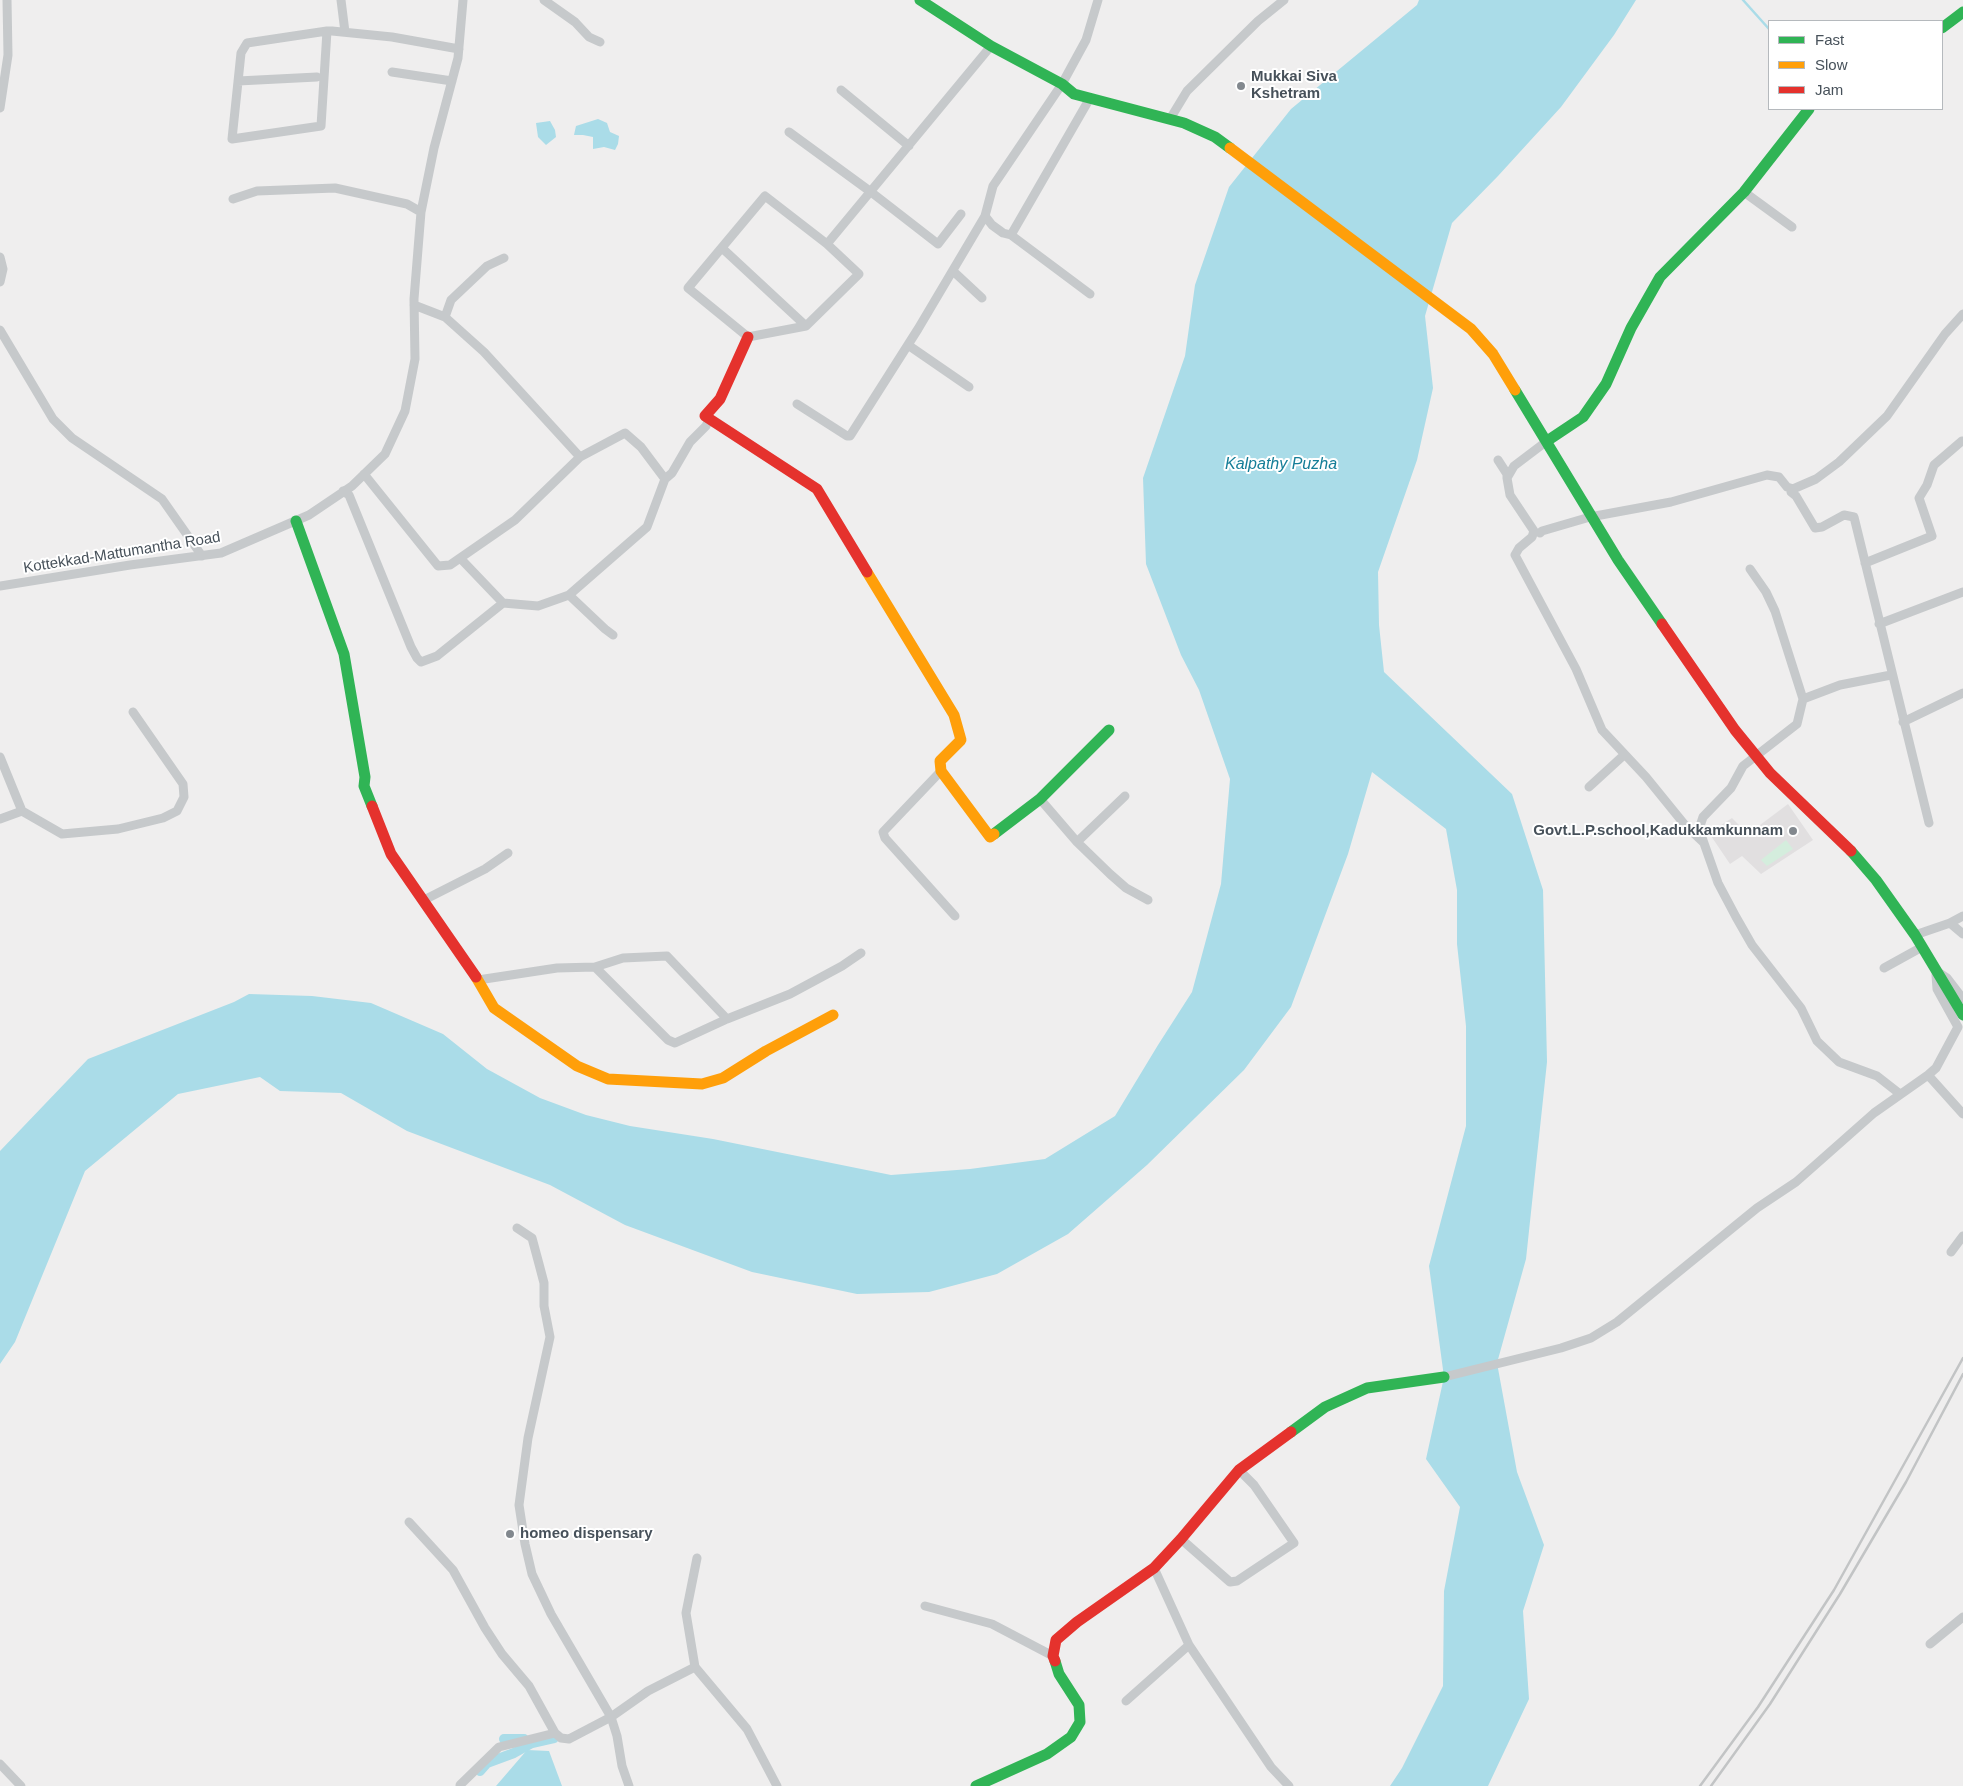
<!DOCTYPE html>
<style>
body{margin:0}
#map{position:relative;width:1963px;height:1786px;overflow:hidden;background:#efeeee;font-family:Helvetica,sans-serif}
canvas{display:block}
.legend{position:absolute;left:1768px;top:20px;width:175px;height:90px;box-sizing:border-box;background:#fff;border:1px solid #b5b9bd;margin:0;padding:6px 9px;list-style:none;font-size:15px;color:#47515a}
.legend li{display:flex;align-items:center;gap:10px;height:25px}
.legend b{width:25px;border:1px solid #b5b9bd}
</style>
<div id="map">
<canvas width="1963" height="1786"></canvas>
<ul class="legend">
<li><b style="height:6px;background:#30b455"></b>Fast</li>
<li><b style="height:6px;background:#ff9f0a"></b>Slow</li>
<li><b style="height:6px;background:#e5322d"></b>Jam</li>
</ul>
</div>
<script>
const ctx = document.querySelector('canvas').getContext('2d');
ctx.lineJoin = 'round';
function fillPath(path, color) { ctx.fillStyle = color; ctx.fill(path, 'evenodd'); }
const shape = rows => new Path2D(rows.map(r => 'M' + r).join(''));
function trace(path, color, width, dash) { ctx.strokeStyle = color; ctx.lineWidth = width; ctx.lineCap = dash ? 'butt' : 'round'; ctx.setLineDash(dash || []); ctx.stroke(path); }
function write(font, color, halo, rows, align = 'center') {
  ctx.font = font + ' Helvetica,sans-serif'; ctx.lineWidth = 4; ctx.setLineDash([]); ctx.textBaseline = 'middle'; ctx.strokeStyle = halo; ctx.fillStyle = color; for (const [text, x, y, turn = 0] of rows) {
    ctx.save(); ctx.translate(x, y); ctx.rotate((+turn || 0) * Math.PI / 180); ctx.textAlign = isNaN(turn) ? turn : align; if (halo) ctx.strokeText(text, 0, 0); ctx.fillText(text, 0, 0); ctx.restore();
  }
}
const education = shape([
 [1788,804,1813,840,1761,874,1742,856,1730,864,1709,833,1732,818,1748,834]
]);
const green = shape([
 [1786,840,1793,849,1767,866,1761,860]
]);
const water = shape([
 [1419,0,1636,0,1614,35,1561,107,1498,176,1452,223,1425,316,1433,388,1417,460,1378,572,1379,625,1384,672,1512,794,1543,890,1547,1062,1526,1259,1497,1363,1517,1472,1544,1545,1523,1611,1529,1699,1488,1786,1390,1786,1402,1768,1443,1686,1444,1591,1460,1507,1426,1459,1444,1377,1429,1266,1466,1126,1466,1026,1457,944,1457,890,1446,829,1372,772,1348,854,1291,1007,1244,1070,1147,1165,1068,1234,997,1274,929,1292,857,1294,752,1272,625,1225,550,1185,407,1131,341,1093,280,1091,260,1077,178,1094,85,1171,15,1342,0,1364,0,1151,88,1059,234,1002,249,994,312,996,371,1003,443,1034,487,1069,540,1098,586,1115,630,1126,713,1139,891,1175,970,1169,1045,1159,1115,1116,1158,1045,1192,992,1221,884,1230,779,1199,690,1181,655,1146,564,1143,478,1185,356,1195,285,1229,187,1291,109,1417,5],
 [598,119,607,123,610,132,619,136,618,144,615,150,604,147,593,149,593,137,583,135,574,135,576,126],
 [550,121,555,130,556,137,546,145,538,137,536,123],
 [527,1750,549,1751,562,1786,496,1786]
]);
const stream = shape([
 [1743,0,1769,29]
]);
const canal = shape([
 [504,1739,524,1739],
 [480,1771,487,1763,514,1753,532,1743,554,1738,539,1739]
]);
const street = shape([
 [341,0,345,32],
 [544,0,575,22,589,37,600,42],
 [327,31,321,126,232,139,241,53,247,43,327,31,332,31,392,37,459,49],
 [392,72,452,81],
 [238,81,317,77],
 [841,90,909,146],
 [0,108,8,55,7,0],
 [1170,119,1187,91,1258,21,1284,0],
 [789,132,871,192,938,244,961,214],
 [1744,192,1792,227],
 [233,199,257,191,335,188,407,204,421,212],
 [985,216,992,225,1003,233,1011,235,1090,294],
 [1011,235,1090,98],
 [827,244,859,274,806,326,748,337,688,288,765,196,827,244,991,46],
 [722,248,806,326],
 [0,257,3,269,0,282],
 [953,271,982,298],
 [414,305,445,317,451,300,487,266,504,258],
 [445,317,484,352,580,457],
 [0,330,53,419,72,438,162,499,202,556],
 [908,345,969,387],
 [797,404,847,436,850,436,918,329,985,216,993,186,1062,84,1086,40,1098,0],
 [1547,441,1514,466,1507,478,1510,495,1534,531,1532,537,1519,548,1515,555,1576,669,1602,730,1646,777,1685,825,1703,842],
 [1498,460,1507,474,1507,478],
 [364,474,438,566,450,565,515,520,580,457,625,433,641,447,665,479],
 [343,491,349,495,411,647,417,658,421,662,437,656,503,603],
 [1791,492,1796,496,1815,528,1822,527,1844,515,1854,517,1929,823],
 [1540,533,1542,531,1590,517,1671,502,1767,475,1779,477,1787,487,1793,489,1816,479,1839,462,1887,416,1945,334,1963,314],
 [460,558,503,603,538,606,569,595,647,527,665,479,672,473,690,442,706,426,709,419],
 [1865,563,1932,536,1919,498,1927,485,1934,465,1962,441],
 [1750,569,1766,592,1775,611,1803,699,1797,724,1743,766,1731,788,1703,817,1699,829,1718,883,1736,917,1752,945,1801,1008,1817,1041,1839,1062,1877,1076,1900,1094],
 [0,586,130,565,221,553,309,515,352,486,385,454,405,411,415,359,414,299,421,212,434,148,458,58,463,0],
 [569,595,605,629,613,635],
 [1879,624,1963,592],
 [1803,699,1840,685,1891,675],
 [1903,722,1963,693],
 [0,757,22,811,62,834,118,829,163,818,177,811,184,797,183,784,133,712],
 [941,771,883,832,885,838,955,916],
 [1589,787,1624,755],
 [1040,799,1077,842,1110,874,1126,888,1148,900],
 [0,819,22,811],
 [1077,842,1125,796],
 [424,900,485,869,508,853],
 [1950,923,1963,934],
 [1915,935,1950,923,1963,916],
 [595,967,668,1040,675,1043,727,1019,790,994,842,966,861,953],
 [1884,968,1922,947],
 [1938,972,1947,978,1963,999],
 [478,980,557,968,595,967,623,958,667,956,727,1019],
 [1928,1075,1963,1114],
 [517,1228,532,1238,539,1264,544,1283,544,1306,550,1337,528,1438,519,1505,525,1544,532,1574,551,1614,611,1717,617,1736,622,1766,629,1786],
 [1951,1252,1963,1236],
 [1444,1377,1561,1348,1591,1338,1617,1322,1757,1208,1796,1182,1874,1113,1928,1075,1936,1068,1958,1027,1937,989,1936,975],
 [409,1522,453,1570,485,1628,502,1654,529,1686,555,1733,561,1738,569,1739,611,1717,648,1691,695,1667],
 [1181,1539,1230,1582,1237,1581,1294,1543,1254,1485,1239,1470],
 [697,1558,686,1613,695,1667,747,1729,777,1786],
 [1154,1568,1189,1645,1271,1767,1289,1786],
 [925,1606,992,1624,1053,1656],
 [1930,1644,1963,1617],
 [1126,1701,1189,1645],
 [0,1764,21,1786],
 [460,1785,499,1747,555,1733]
]);
const fast = shape([
 [920,0,991,46,1062,84,1074,94,1184,123,1215,137,1230,148],
 [1942,28,1963,12],
 [1515,390,1618,560,1662,624],
 [1547,441,1583,417,1606,384,1631,328,1660,277,1744,192,1809,109],
 [296,521,344,654,365,777,364,786,372,806],
 [994,834,1040,799,1109,730],
 [1851,851,1876,880,1915,935,1963,1015],
 [1291,1432,1325,1407,1367,1388,1444,1377],
 [976,1786,1047,1754,1071,1737,1080,1722,1079,1705,1059,1674,1055,1661]
]);
const slow = shape([
 [1230,148,1471,329,1493,354,1515,390],
 [867,572,954,715,961,740,940,761,941,771,990,837,994,834],
 [476,977,494,1008,577,1066,608,1079,702,1084,723,1078,766,1051,833,1015]
]);
const jam = shape([
 [748,337,720,399,705,416,817,489,867,572],
 [1662,624,1735,730,1770,773,1851,851],
 [372,806,391,854,476,977],
 [1055,1661,1053,1656,1056,1640,1077,1622,1154,1568,1181,1539,1239,1470,1291,1432]
]);
const rail = shape([
 [1700,1786,1758,1707,1834,1590,1963,1358],
 [1711,1786,1770,1704,1840,1594,1906,1482,1963,1374]
]);
const markers = [
 [1241,86,5,"#82888e"],
 [1793,831,5,"#82888e"],
 [510,1534,5,"#82888e"]
];
const poiNames = [
 ["Mukkai Siva",1251,77],
 ["Kshetram",1251,94],
 ["Govt.L.P.school,Kadukkamkunnam",1783,831,"right"],
 ["homeo dispensary",520,1534]
];
const streetNames = [
 ["Kottekkad-Mattumantha Road",122,553,-9]
];
const waterNames = [
 ["Kalpathy Puzha",1281,465]
];
fillPath(education, '#e1dfe0');
fillPath(green, '#d4eddd');
fillPath(water, '#aadce8');
trace(stream, '#aadce8', 2.5);
trace(canal, '#aadce8', 10);
trace(street, '#c6c9cb', 9);
trace(fast, '#30b455', 11);
trace(slow, '#ff9f0a', 11);
trace(jam, '#e5322d', 11);
trace(rail, '#c2c4c5', 2.5);
for (const [x, y, r, color] of markers) { const dot = new Path2D(); dot.arc(x, y, r, 0, 2 * Math.PI); ctx.fillStyle = color; ctx.fill(dot); trace(dot, '#fff', 2); }
write('bold 15px', '#47515a', '#fff', poiNames, 'left');
write('15px', '#47515a', '#fff', streetNames);
write('italic 16px', '#157e98', '#fff', waterNames);
</script>
